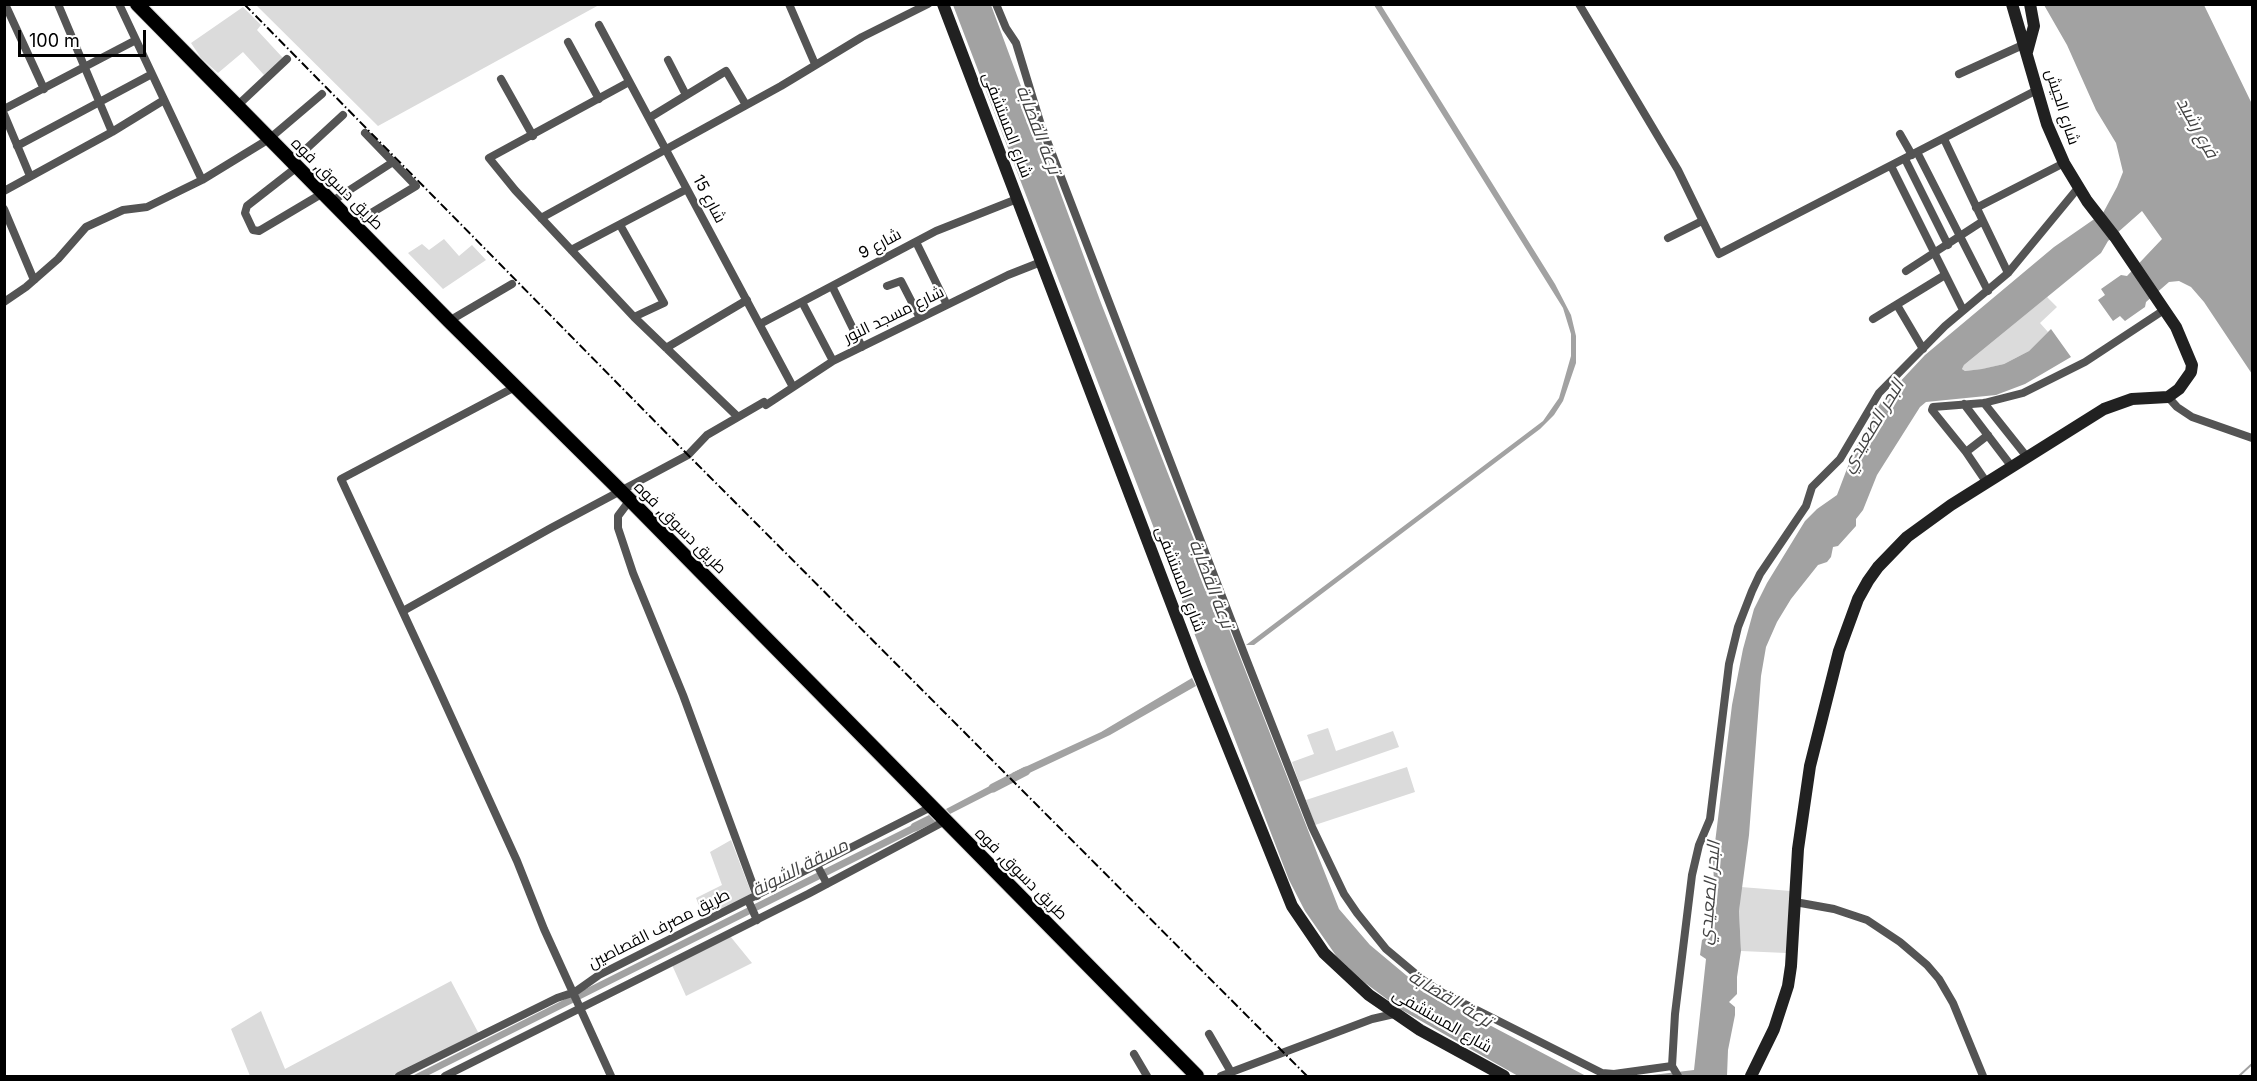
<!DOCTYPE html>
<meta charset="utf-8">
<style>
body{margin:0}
#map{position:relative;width:2257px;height:1081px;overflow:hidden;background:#fff;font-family:Inter,sans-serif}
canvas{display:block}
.frame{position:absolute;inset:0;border:6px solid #000;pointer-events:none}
.scale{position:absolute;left:18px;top:30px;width:128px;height:27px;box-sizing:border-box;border:3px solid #000;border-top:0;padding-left:8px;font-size:18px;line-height:21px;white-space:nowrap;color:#000;-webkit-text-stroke:4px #fff;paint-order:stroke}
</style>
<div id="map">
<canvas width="2257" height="1081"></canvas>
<div class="frame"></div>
<div class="scale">100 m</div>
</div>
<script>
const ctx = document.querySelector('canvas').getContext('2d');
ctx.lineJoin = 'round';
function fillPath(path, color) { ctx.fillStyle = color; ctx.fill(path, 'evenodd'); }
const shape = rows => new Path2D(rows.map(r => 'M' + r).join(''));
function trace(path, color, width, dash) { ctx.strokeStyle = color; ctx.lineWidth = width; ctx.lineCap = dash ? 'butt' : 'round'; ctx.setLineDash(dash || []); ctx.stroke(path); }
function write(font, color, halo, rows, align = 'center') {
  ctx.font = font + ' Inter,Cairo,sans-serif'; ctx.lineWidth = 4.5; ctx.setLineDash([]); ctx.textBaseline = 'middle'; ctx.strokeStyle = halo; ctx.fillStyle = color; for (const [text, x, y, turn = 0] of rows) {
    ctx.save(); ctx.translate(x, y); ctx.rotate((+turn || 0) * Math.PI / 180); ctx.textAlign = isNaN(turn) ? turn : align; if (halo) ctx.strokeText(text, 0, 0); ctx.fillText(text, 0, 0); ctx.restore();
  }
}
const green = shape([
 [256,5,599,5,378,126],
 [243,7,261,25,257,30,283,58,264,75,243,52,218,73,201,58,191,43],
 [444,239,459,256,472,245,486,260,443,289,408,253,422,244,429,250],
 [2047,297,2057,307,2040,323,2048,332,2029,351,2004,364,1983,369,1965,371,1962,369,1964,365],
 [1328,728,1336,751,1393,731,1399,747,1299,782,1292,762,1314,754,1307,735],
 [1407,767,1415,792,1315,825,1306,800],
 [731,840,752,895,704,919,696,898,722,885,710,852],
 [1741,887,1791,891,1786,953,1741,951,1739,911],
 [730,936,752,963,686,996,672,965],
 [451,981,479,1034,394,1076,250,1076,231,1029,261,1011,285,1069]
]);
const water = shape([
 [953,5,991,5,1101,303,1339,909,1370,945,1425,991,1586,1076,1518,1076,1400,1009,1364,982,1337,957,1305,911,1289,880],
 [1374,5,1381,5,1555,284,1571,315,1576,336,1576,363,1563,401,1554,415,1540,429,1254,645,1246,645,1543,421,1559,398,1571,356,1571,334,1563,308],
 [2044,5,2204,5,2252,104,2252,374,2204,302,2191,287,2179,281,2169,282,2146,302,2145,307,2125,321,2120,316,2113,321,2098,300,2105,295,2101,289,2121,275,2127,276,2162,239,2142,211,2108,241,2101,253,1964,365,1962,369,1965,371,1982,369,2004,364,2029,351,2051,329,2071,357,2025,384,1996,395,1926,402,1920,407,1877,475,1863,510,1856,519,1856,526,1838,546,1833,547,1831,557,1827,562,1818,565,1791,599,1777,622,1766,647,1761,676,1749,835,1739,911,1741,951,1737,977,1737,994,1729,1002,1735,1007,1735,1015,1728,1050,1727,1076,1644,1076,1694,1070,1706,959,1700,955,1702,940,1706,937,1715,910,1713,859,1732,705,1743,649,1754,609,1767,583,1805,521,1817,509,1837,495,1853,453,1881,402,1925,355,2054,247,2103,213,2117,187,2123,172,2116,143,2096,110,2067,45],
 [1192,678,1196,686,1110,735,1023,776,1017,778,1012,773,1101,732],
 [1001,780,1007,785,950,814,946,809],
 [924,819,928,825,427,1076,412,1076]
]);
const stream = shape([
 [2239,1076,2252,1064]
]);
const canal = shape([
 [993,788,1026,771],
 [915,827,943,813]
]);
const minor = shape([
 [5,4,44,89],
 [58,4,112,132],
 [119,4,202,180],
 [789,4,815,64],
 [996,4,1006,28,1016,43,1041,125,1245,656,1312,827,1344,894,1357,913,1386,949,1423,980,1443,993,1602,1073,1614,1074,1672,1066],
 [1579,4,1678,170,1719,254,2037,90],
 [599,25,793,387],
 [568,42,599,99],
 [668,60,686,95],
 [1959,74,2025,44],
 [501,79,533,136],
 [629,82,489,158,515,190,634,317,738,417],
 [237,106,287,59],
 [4,109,136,40],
 [4,114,30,176],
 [649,118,726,71,746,105],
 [1900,134,1912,155],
 [17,146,152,74],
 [1917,152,1988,291],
 [1905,159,1948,245],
 [292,162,343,115],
 [1891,166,1963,310],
 [297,167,247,206,245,213,253,230,259,231,323,193],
 [4,191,112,132,164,100],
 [331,202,393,162],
 [1976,208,2064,163],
 [4,209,34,280],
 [541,218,781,86,862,37,928,4],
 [1983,221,2008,273],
 [353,224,416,186,365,133],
 [620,225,664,303,634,317],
 [1668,238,1702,221],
 [916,242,947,305],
 [571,250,687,189],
 [1906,271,1983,221,1944,139],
 [832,286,862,347],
 [887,286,901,281,920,318],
 [4,302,26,287,58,259,86,227,123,210,147,207,202,180,269,139,322,94],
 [802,302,833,361],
 [1897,305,1923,349],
 [1873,319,1945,275],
 [449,321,512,284],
 [760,324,936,231,1017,199],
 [666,348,747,300],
 [515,387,341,479,434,679,517,861,544,929,611,1076],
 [2168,397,2177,407,2192,417,2252,438],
 [1984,403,2027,457],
 [1964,404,2012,467],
 [766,405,833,361,1008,275,1041,262],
 [1966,452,1988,435],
 [1987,483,1966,452,1932,410,1933,407,1984,403,2023,393,2085,362,2164,310],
 [630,500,618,516,618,528,633,573,683,695,757,896],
 [403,611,551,528,688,455,707,435,764,402],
 [817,865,827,884],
 [748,900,757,920],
 [1795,902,1834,909,1867,920,1900,942,1927,965,1939,979,1953,1003,1983,1076],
 [1209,1034,1231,1072],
 [1134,1054,1147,1076],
 [399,1076,557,998,575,992,599,975,931,807],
 [445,1076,808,894,945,821],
 [1221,1076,1372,1019,1394,1014],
 [1678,1076,1672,1066,1675,1014,1692,875,1699,845,1710,819,1729,664,1738,627,1752,591,1760,574,1806,506,1812,487,1840,459,1879,393,1945,326,2008,273,2078,188]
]);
const secondary = shape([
 [943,4,1196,668,1292,906,1324,953,1369,995,1420,1030,1504,1076],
 [2027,52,2034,26,2030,4],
 [1751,1076,1774,1029,1788,986,1791,966,1798,849,1810,766,1839,651,1858,599,1868,581,1878,567,1907,537,1951,505,2104,409,2132,399,2168,397,2179,389,2191,372,2192,365,2176,327,2115,237,2087,201,2064,163,2047,124,2012,4]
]);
const primary = shape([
 [137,4,449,321,630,500,1197,1076]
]);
const rail = shape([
 [244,4,688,455,1307,1076]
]);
const streetNames = [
 ["شارع الجيش",2062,107,72],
 ["شارع المستشفى",1007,125,69],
 ["طريق دسوق, فوه",337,184,45],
 ["شارع 15",709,199,62],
 ["شارع 9",880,244,-28],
 ["شارع مسجد النور",894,315,-26],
 ["طريق دسوق, فوه",680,528,45],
 ["شارع المستشفى",1180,579,69],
 ["طريق دسوق, فوه",1021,874,45],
 ["طريق مصرف القصاصين",659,929,-27],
 ["شارع المستشفى",1442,1021,30]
];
const waterNames = [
 ["فرع رشيد",2197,128,61],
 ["ترعة القضابة",1038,130,69],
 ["البحر الصعيدي",1873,426,-59],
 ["ترعة القضابة",1211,584,69],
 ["مسقة الشونة",800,868,-27],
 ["البحر الصعيدي",1710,893,-85],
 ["ترعة القضابة",1450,999,31]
];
fillPath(green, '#dbdbdb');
fillPath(water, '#a2a2a2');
trace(stream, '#a2a2a2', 2);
trace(canal, '#a2a2a2', 9);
trace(primary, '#dbdbdb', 16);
trace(minor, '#545454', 8);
trace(secondary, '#212121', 12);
trace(primary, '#000', 14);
trace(rail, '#000', 2, [9, 3, 1.5, 3]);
write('16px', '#000', '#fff', streetNames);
write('italic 18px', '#434343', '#fff', waterNames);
</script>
